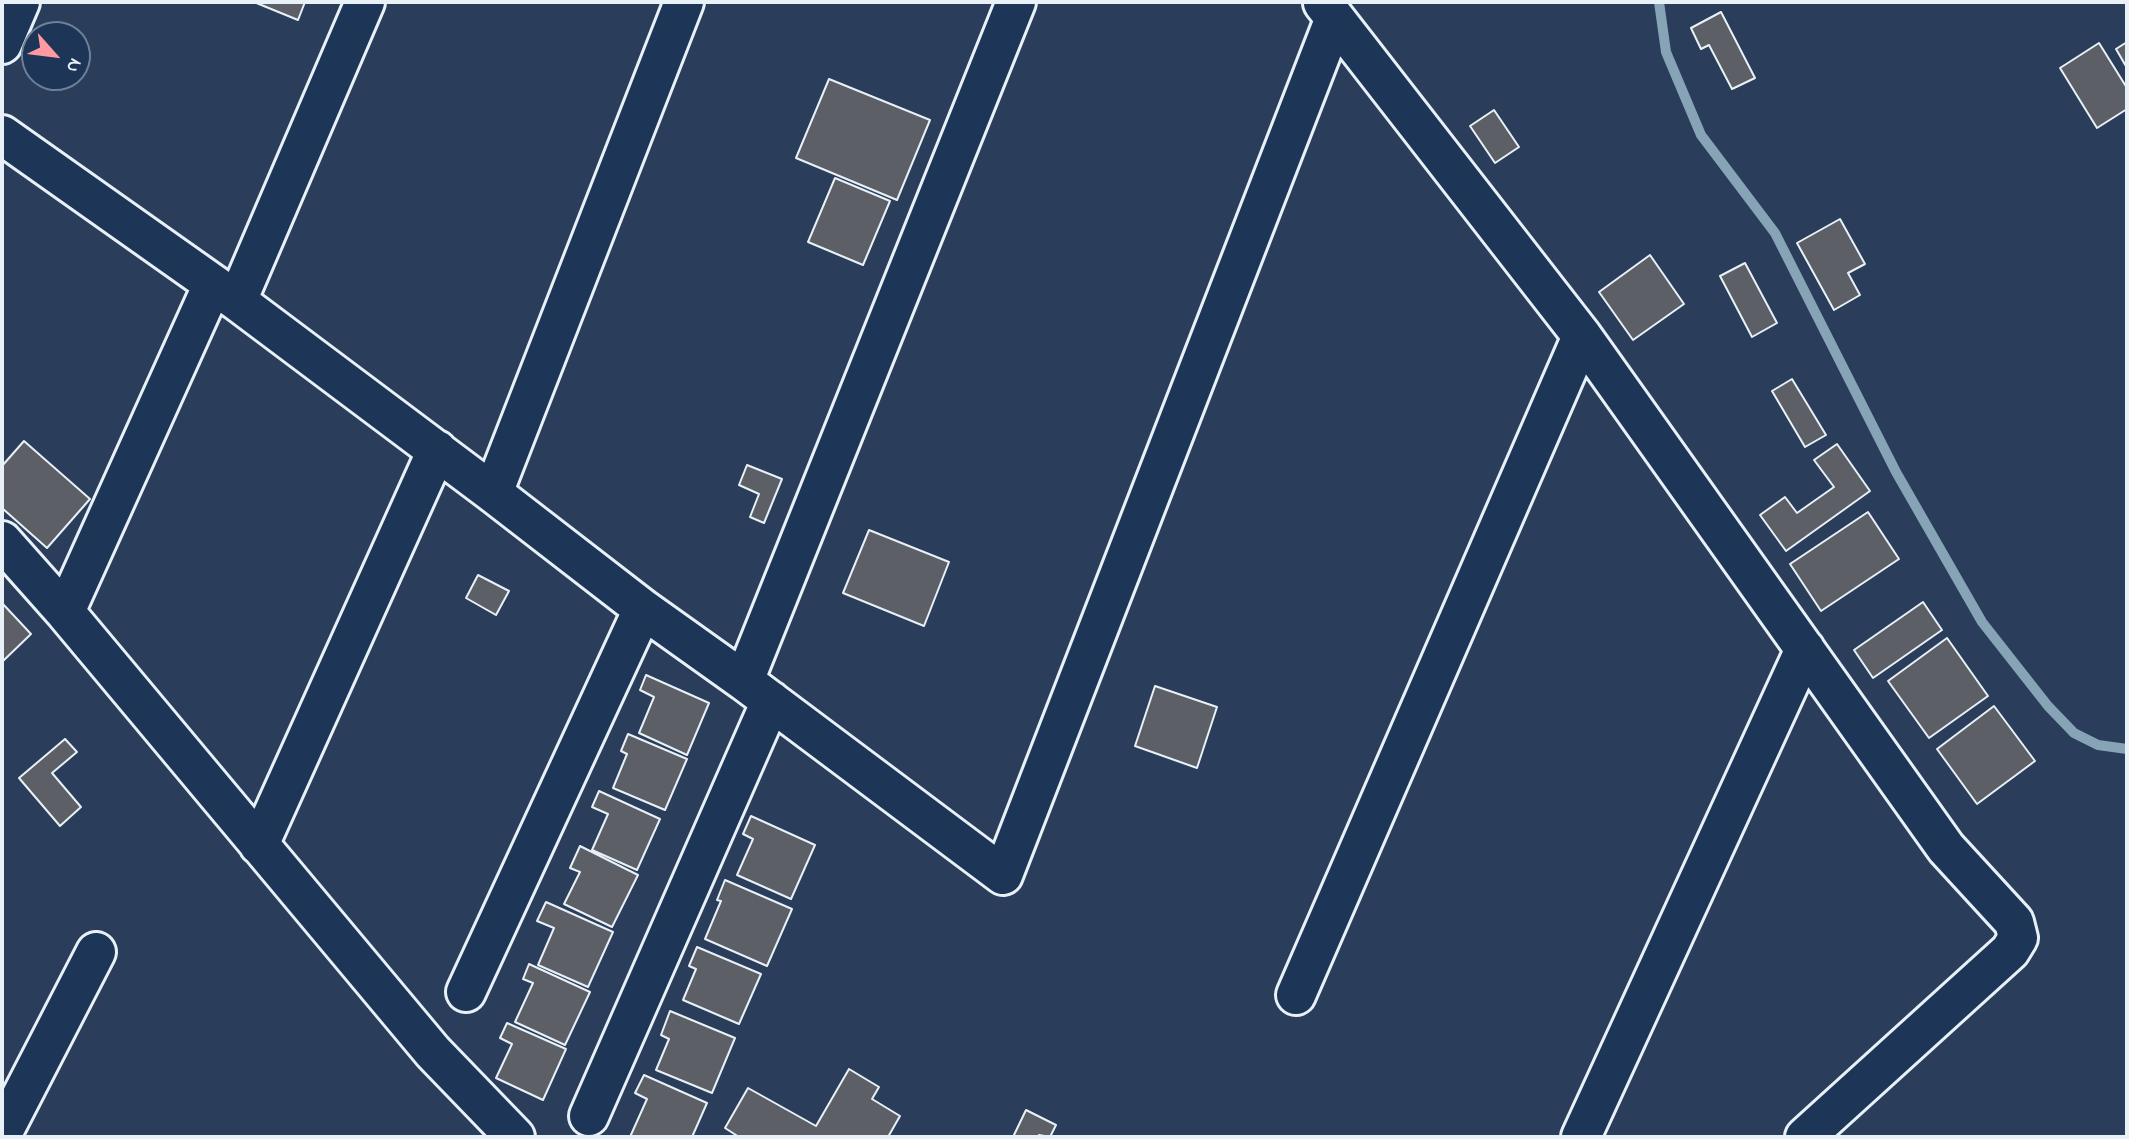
<!DOCTYPE html>
<style>
body{margin:0}
#map{position:relative;width:2129px;height:1139px;overflow:hidden;background:#2a3d5a;font-family:"Indie Flower",sans-serif}
canvas{display:block}
.frame{position:absolute;inset:0;border:4px solid #e8f1f8;pointer-events:none}
.north{position:absolute;left:21px;top:21px;width:70px;height:70px;box-sizing:border-box;background:#1d3557;border:2px solid #6e8097;border-radius:50%;rotate:118deg;font-size:19px;font-weight:700;line-height:28px;text-align:center;color:#e8f1f8}
.north::after{content:'';display:block;margin:auto;width:24px;height:32px;background:#ff9aa2;clip-path:polygon(50% 0,100% 100%,50% 72%,0 100%)}
</style>
<div id="map">
<canvas width="2129" height="1139"></canvas>
<div class="frame"></div>
<div class="north">N</div>
</div>
<script>
const ctx = document.querySelector('canvas').getContext('2d');
ctx.lineJoin = 'round';
const shape = rows => new Path2D(rows.map(r => 'M' + r).join(''));
function trace(path, color, width, dash) { ctx.strokeStyle = color; ctx.lineWidth = width; ctx.lineCap = dash ? 'butt' : 'round'; ctx.setLineDash(dash || []); ctx.stroke(path); }
function fillPath(path, color) { ctx.fillStyle = color; ctx.fill(path, 'evenodd'); }
const stream = shape([
 [1659,2,1666,52,1701,135,1775,233,1896,472,1982,622,2048,706,2074,733,2098,745,2127,749]
]);
const building = shape([
 [254,2,305,2,298,20,254,2],
 [1721,12,1755,78,1732,89,1709,45,1701,49,1691,28,1721,12],
 [2127,42,2127,68,2116,49,2127,42],
 [2099,43,2127,88,2127,109,2097,128,2060,68,2099,43],
 [829,79,930,120,897,200,796,158,829,79],
 [1494,110,1519,147,1495,163,1470,126,1494,110],
 [835,178,890,201,863,265,808,242,835,178],
 [1840,219,1865,264,1848,273,1860,295,1834,310,1797,243,1840,219],
 [1650,255,1684,304,1633,340,1599,292,1650,255],
 [1745,263,1777,323,1752,337,1720,276,1745,263],
 [1792,379,1826,435,1805,447,1772,391,1792,379],
 [24,441,90,499,47,548,2,508,2,466,24,441],
 [1837,444,1870,491,1786,551,1760,515,1785,497,1797,513,1834,487,1814,460,1837,444],
 [747,465,782,479,764,523,750,517,759,494,739,485,747,465],
 [1868,512,1899,559,1821,611,1790,564,1868,512],
 [869,530,949,562,924,626,843,593,869,530],
 [478,575,509,591,496,615,466,598,478,575],
 [1923,602,1942,630,1873,678,1854,650,1923,602],
 [2,603,31,634,2,662,2,603],
 [1947,638,1988,696,1929,738,1888,681,1947,638],
 [646,675,709,703,687,755,639,733,654,697,640,690,646,675],
 [1155,686,1217,707,1197,768,1135,746,1155,686],
 [1994,706,2035,761,1977,804,1937,749,1994,706],
 [628,734,687,759,665,810,613,788,627,754,621,751,628,734],
 [65,739,77,752,52,773,81,807,60,826,19,778,65,739],
 [599,791,660,819,637,870,592,850,608,814,592,807,599,791],
 [751,816,815,845,791,899,737,875,753,839,743,834,751,816],
 [580,846,638,875,612,927,564,904,580,872,570,868,580,846],
 [725,880,792,909,767,966,705,939,721,901,717,900,725,880],
 [546,902,613,932,588,987,538,965,554,928,537,921,546,902],
 [697,947,761,974,739,1024,683,1000,696,969,689,966,697,947],
 [529,964,590,992,565,1045,515,1022,533,983,523,979,529,964],
 [670,1011,735,1038,712,1093,656,1070,669,1039,661,1035,670,1011],
 [507,1023,566,1049,543,1100,496,1078,512,1044,500,1038,507,1023],
 [849,1069,879,1087,872,1099,900,1116,888,1137,739,1137,725,1128,748,1088,816,1126,849,1069],
 [644,1075,707,1103,692,1137,630,1137,647,1099,635,1093,644,1075],
 [1026,1110,1056,1125,1050,1137,1039,1135,1038,1137,1013,1137,1026,1110]
]);
const minor = shape([
 [1323,3,1582,336,1946,848,2014,922,2018,938,2010,951,1805,1137],
 [2,44,20,2],
 [2,135,237,301,493,493,643,609,744,681,1003,875,1334,20],
 [237,301,365,2],
 [493,493,684,2],
 [2,541,65,612,433,1052,515,1137],
 [65,612,213,284],
 [744,681,1016,2],
 [259,845,437,450],
 [466,992,643,609],
 [1296,995,1582,336],
 [589,1116,771,701],
 [2,1134,96,952],
 [1581,1137,1805,649]
]);
trace(stream, '#86a4b5', 10);
fillPath(building, '#5c5f66');
trace(building, '#e8f1f8', 2);
trace(minor, '#e8f1f8', 44);
trace(minor, '#1d3557', 38);
</script>
